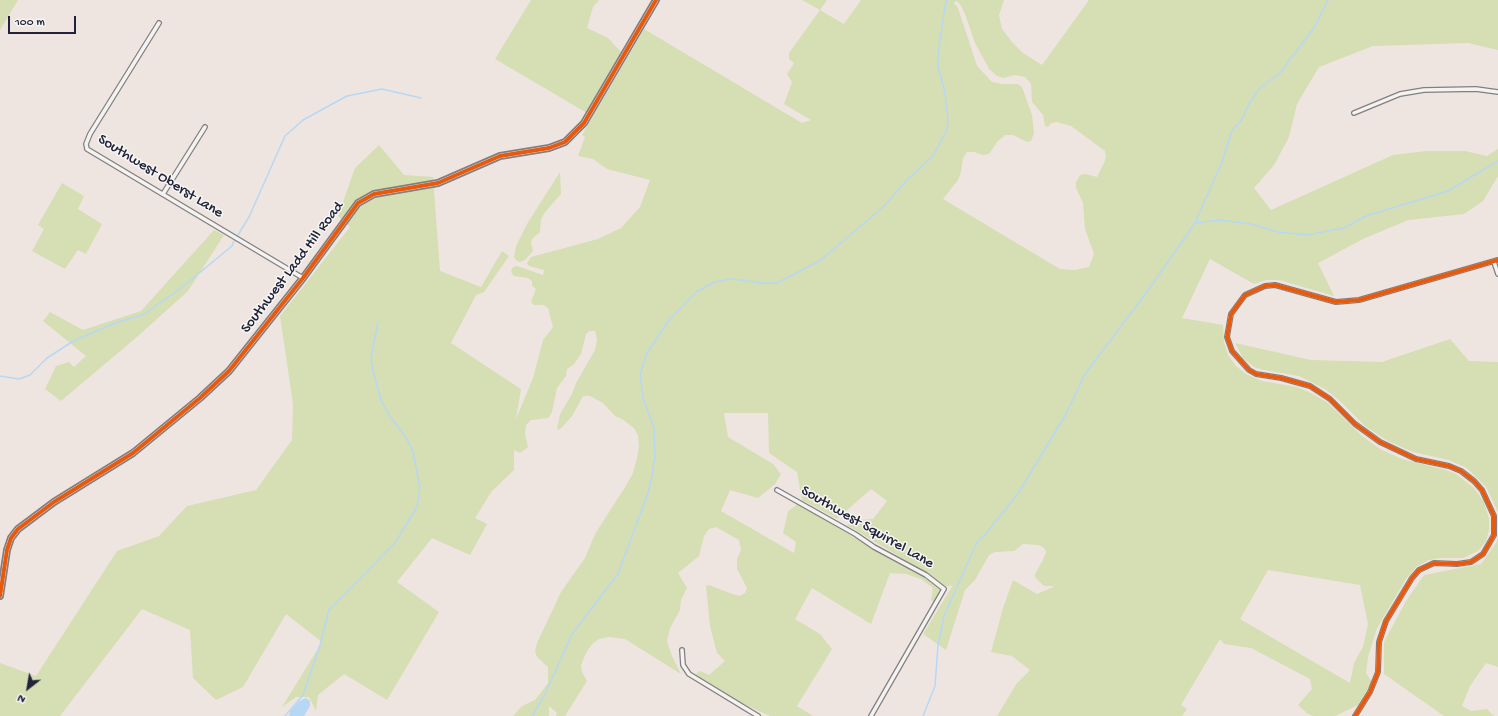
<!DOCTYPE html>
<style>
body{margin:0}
#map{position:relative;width:1498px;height:716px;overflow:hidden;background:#eee5e1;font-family:"Gochi Hand",sans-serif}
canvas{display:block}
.north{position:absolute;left:8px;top:668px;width:40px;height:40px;-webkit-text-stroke:3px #f6f6f2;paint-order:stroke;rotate:211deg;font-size:11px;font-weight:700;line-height:16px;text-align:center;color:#22223b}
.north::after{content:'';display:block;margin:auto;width:14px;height:18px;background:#22223b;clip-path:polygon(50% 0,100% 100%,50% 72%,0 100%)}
.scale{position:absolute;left:8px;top:16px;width:68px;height:18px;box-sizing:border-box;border:2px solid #22223b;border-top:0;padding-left:5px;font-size:12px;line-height:14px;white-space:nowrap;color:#22223b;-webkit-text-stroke:3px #f6f6f2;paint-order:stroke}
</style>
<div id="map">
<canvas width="1498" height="716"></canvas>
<div class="north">N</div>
<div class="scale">100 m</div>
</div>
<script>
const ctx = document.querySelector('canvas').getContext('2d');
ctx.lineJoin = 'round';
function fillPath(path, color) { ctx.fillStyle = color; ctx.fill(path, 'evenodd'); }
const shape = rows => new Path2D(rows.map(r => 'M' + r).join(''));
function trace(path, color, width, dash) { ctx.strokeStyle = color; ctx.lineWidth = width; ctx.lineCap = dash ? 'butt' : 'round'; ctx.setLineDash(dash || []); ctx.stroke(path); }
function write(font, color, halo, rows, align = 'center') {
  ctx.font = font + ' "Gochi Hand",sans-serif'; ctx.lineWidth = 3; ctx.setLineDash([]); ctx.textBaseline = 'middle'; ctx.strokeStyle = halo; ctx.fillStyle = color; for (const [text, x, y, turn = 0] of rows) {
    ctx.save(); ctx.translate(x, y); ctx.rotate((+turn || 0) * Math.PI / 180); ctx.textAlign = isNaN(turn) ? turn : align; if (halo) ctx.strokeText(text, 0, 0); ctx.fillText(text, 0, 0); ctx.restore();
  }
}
const green = shape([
 [0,0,18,0,0,30],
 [531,0,599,0,593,7,587,28,608,38,622,53,587,113,495,59],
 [802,0,827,0,820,10,844,24,861,0,1004,0,999,15,1002,29,1012,42,1023,53,1042,65,1089,0,1498,0,1498,50,1468,43,1373,46,1319,67,1297,104,1289,137,1274,165,1254,188,1271,210,1393,155,1426,151,1465,151,1487,156,1498,149,1498,176,1483,201,1464,214,1408,220,1363,239,1318,263,1334,296,1279,280,1266,280,1254,284,1210,259,1182,318,1223,325,1224,342,1228,355,1236,366,1246,374,1262,381,1297,387,1313,394,1328,403,1362,436,1380,449,1402,459,1446,470,1456,474,1474,488,1484,502,1489,519,1489,530,1486,541,1478,551,1463,558,1440,558,1429,560,1416,567,1406,579,1377,628,1368,657,1366,673,1372,682,1358,705,1335,716,1313,716,1308,714,1298,705,1312,689,1310,679,1251,648,1224,644,1220,639,1181,705,1187,709,1182,716,997,716,1017,683,1030,670,1012,656,991,652,1003,608,1013,580,1037,594,1053,587,1053,586,1044,586,1035,577,1035,574,1043,560,1046,552,1044,548,1039,545,1023,544,1014,551,995,552,989,555,975,580,965,590,946,650,923,634,953,585,944,587,925,572,847,525,853,520,873,519,887,501,871,489,837,519,802,500,797,472,769,453,768,413,724,413,728,437,773,464,781,474,775,484,758,498,730,490,721,511,794,553,796,542,783,533,788,511,798,504,892,560,924,575,941,589,935,604,931,600,933,588,921,579,906,574,890,573,871,624,812,588,795,619,820,634,832,649,797,706,813,716,770,716,726,696,709,685,707,681,701,680,695,675,700,671,709,675,725,661,717,653,715,646,710,626,706,586,709,585,732,594,740,596,745,593,747,588,737,569,737,559,741,550,739,540,716,527,709,529,704,536,699,556,678,573,687,588,681,600,680,610,670,628,667,641,672,656,681,674,625,639,609,637,599,639,592,644,586,653,581,665,582,672,587,681,565,716,556,716,557,713,549,706,549,716,513,716,522,706,535,700,548,683,548,667,537,657,535,651,537,643,561,592,585,558,595,534,627,484,633,473,637,458,639,446,638,435,634,428,622,419,615,416,603,403,590,396,583,396,572,416,564,425,559,430,557,429,560,414,572,394,576,383,595,350,597,339,595,331,590,331,586,334,581,354,574,364,567,369,566,376,557,388,552,412,548,418,531,420,526,425,525,434,528,447,520,453,514,450,514,470,492,491,475,518,487,524,470,555,432,538,397,582,439,612,387,700,344,674,318,695,316,711,309,697,296,697,282,707,322,642,286,614,243,687,216,700,193,678,190,630,142,609,60,716,0,716,0,663,36,676,117,551,159,536,187,506,256,490,292,440,293,404,280,316,350,227,338,216,355,168,379,145,404,175,433,177,440,271,481,287,502,251,509,256,484,292,476,295,451,343,521,389,516,419,533,378,543,340,553,327,548,308,544,305,534,305,531,302,536,289,532,286,532,281,528,278,514,276,511,272,512,268,516,266,520,267,543,275,544,270,529,266,527,263,531,257,598,239,621,228,640,207,650,180,607,169,593,159,578,156,585,137,582,135,644,29,802,123,811,120,784,104,792,82,787,74,794,63,789,59,789,53,820,10],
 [956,1,960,4,965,14,975,43,989,69,997,76,1003,78,1015,75,1025,77,1031,84,1032,102,1043,115,1045,126,1048,127,1051,123,1057,122,1071,126,1105,151,1106,157,1104,163,1097,177,1085,174,1080,175,1076,182,1076,188,1083,203,1085,229,1094,254,1089,267,1075,270,1060,269,943,199,958,180,961,172,963,158,967,152,974,152,983,155,989,154,997,142,1005,135,1013,135,1027,142,1031,141,1034,133,1032,115,1022,87,1018,84,1002,84,992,82,977,66,958,8,954,3],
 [1268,570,1360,585,1368,624,1363,647,1354,663,1350,683,1240,619],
 [560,172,561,194,545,212,541,219,540,232,532,239,531,243,533,251,525,260,520,262,516,260,514,257,516,246,527,224],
 [62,183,84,196,78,209,102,224,86,254,78,250,65,269,32,251,44,229,38,225],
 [214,230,224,235,188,291,138,336,61,401,45,389,56,366,69,362,74,367,86,356,43,321,50,312,83,330,141,311],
 [1450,339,1469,361,1498,362,1498,512,1486,487,1467,468,1449,460,1413,452,1388,441,1365,426,1340,401,1325,389,1299,376,1264,370,1254,367,1243,358,1235,343,1311,360,1382,362],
 [1498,538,1498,667,1486,663,1470,686,1462,706,1471,711,1487,709,1494,716,1444,716,1384,674,1384,642,1406,601,1424,575,1481,564,1496,543]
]);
const water = shape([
 [306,698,310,701,310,706,304,716,289,716,290,711,299,701]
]);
const stream = shape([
 [1195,223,1220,220,1251,224,1278,232,1307,235,1344,228,1366,216,1448,191,1498,161],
 [238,235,249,217,285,136,303,120,347,96,382,89,421,98],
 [0,376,19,379,30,375,47,358,75,340,118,322,143,315,181,288,232,246,234,241],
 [285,716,303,695,320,645,329,610,395,543,417,507,420,488,413,452,407,439,389,415,381,400,373,371,371,358,378,322],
 [532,716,545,694,572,634,618,574,648,493,652,476,655,457,654,428,643,398,640,375,647,353,669,320,696,292,715,282,732,279,762,283,777,283,821,260,883,207,906,181,933,156,947,130,948,118,944,88,938,67,938,54,945,6,947,0],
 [923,716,935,686,938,645,944,616,977,542,985,535,1019,492,1066,414,1085,374,1149,289,1195,223,1222,162,1232,130,1241,121,1250,102,1260,88,1280,73,1314,28,1328,0]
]);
const minor = shape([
 [159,23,90,134,86,144,87,149,303,278],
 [1354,113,1400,94,1424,90,1476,89,1498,92],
 [163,194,205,127],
 [1494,262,1498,274],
 [777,490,855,534,874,547,926,575,944,589,871,716],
 [682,650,683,665,689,674,758,716],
 [1355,716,1370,692,1378,672,1379,642,1386,621,1412,578,1419,570,1434,563,1457,564,1471,562,1483,554,1494,535,1494,516,1482,490,1474,481,1461,471,1449,466,1416,459,1380,442,1355,424,1330,399,1310,386,1281,378,1256,374,1249,370,1232,351,1227,337,1231,314,1245,295,1265,286,1275,285,1336,302,1359,300,1498,260]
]);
const tertiary = shape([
 [0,596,7,550,11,538,18,529,54,502,133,453,200,398,229,371,303,278,358,203,374,194,438,183,500,156,549,148,565,142,584,123,656,0]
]);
const cycleway = shape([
 [0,596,7,550,11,538,18,529,54,502,133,453,200,398,229,371,303,278,358,203,374,194,438,183,500,156,549,148,565,142,584,123,656,0],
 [1355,716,1370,692,1378,672,1379,642,1386,621,1412,578,1419,570,1434,563,1457,564,1471,562,1483,554,1494,535,1494,516,1482,490,1474,481,1461,471,1449,466,1416,459,1380,442,1355,424,1330,399,1310,386,1281,378,1256,374,1249,370,1232,351,1227,337,1231,314,1245,295,1265,286,1275,285,1336,302,1359,300,1498,260]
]);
const streetNames = [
 ["Southwest Oberst Lane",160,177,32],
 ["Southwest Ladd Hill Road",293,268,-53],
 ["Southwest Squirrel Lane",867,528,30]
];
fillPath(green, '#d6deb3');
fillPath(water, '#b7d8f5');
trace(stream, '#b7d8f5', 1.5);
trace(minor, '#827e81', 6);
trace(tertiary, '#827e81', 8);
trace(minor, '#f4f3f0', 3.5);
trace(tertiary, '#f4f3f0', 4.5);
trace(cycleway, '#e8590c', 4);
write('15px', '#22223b', '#f6f6f2', streetNames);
</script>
